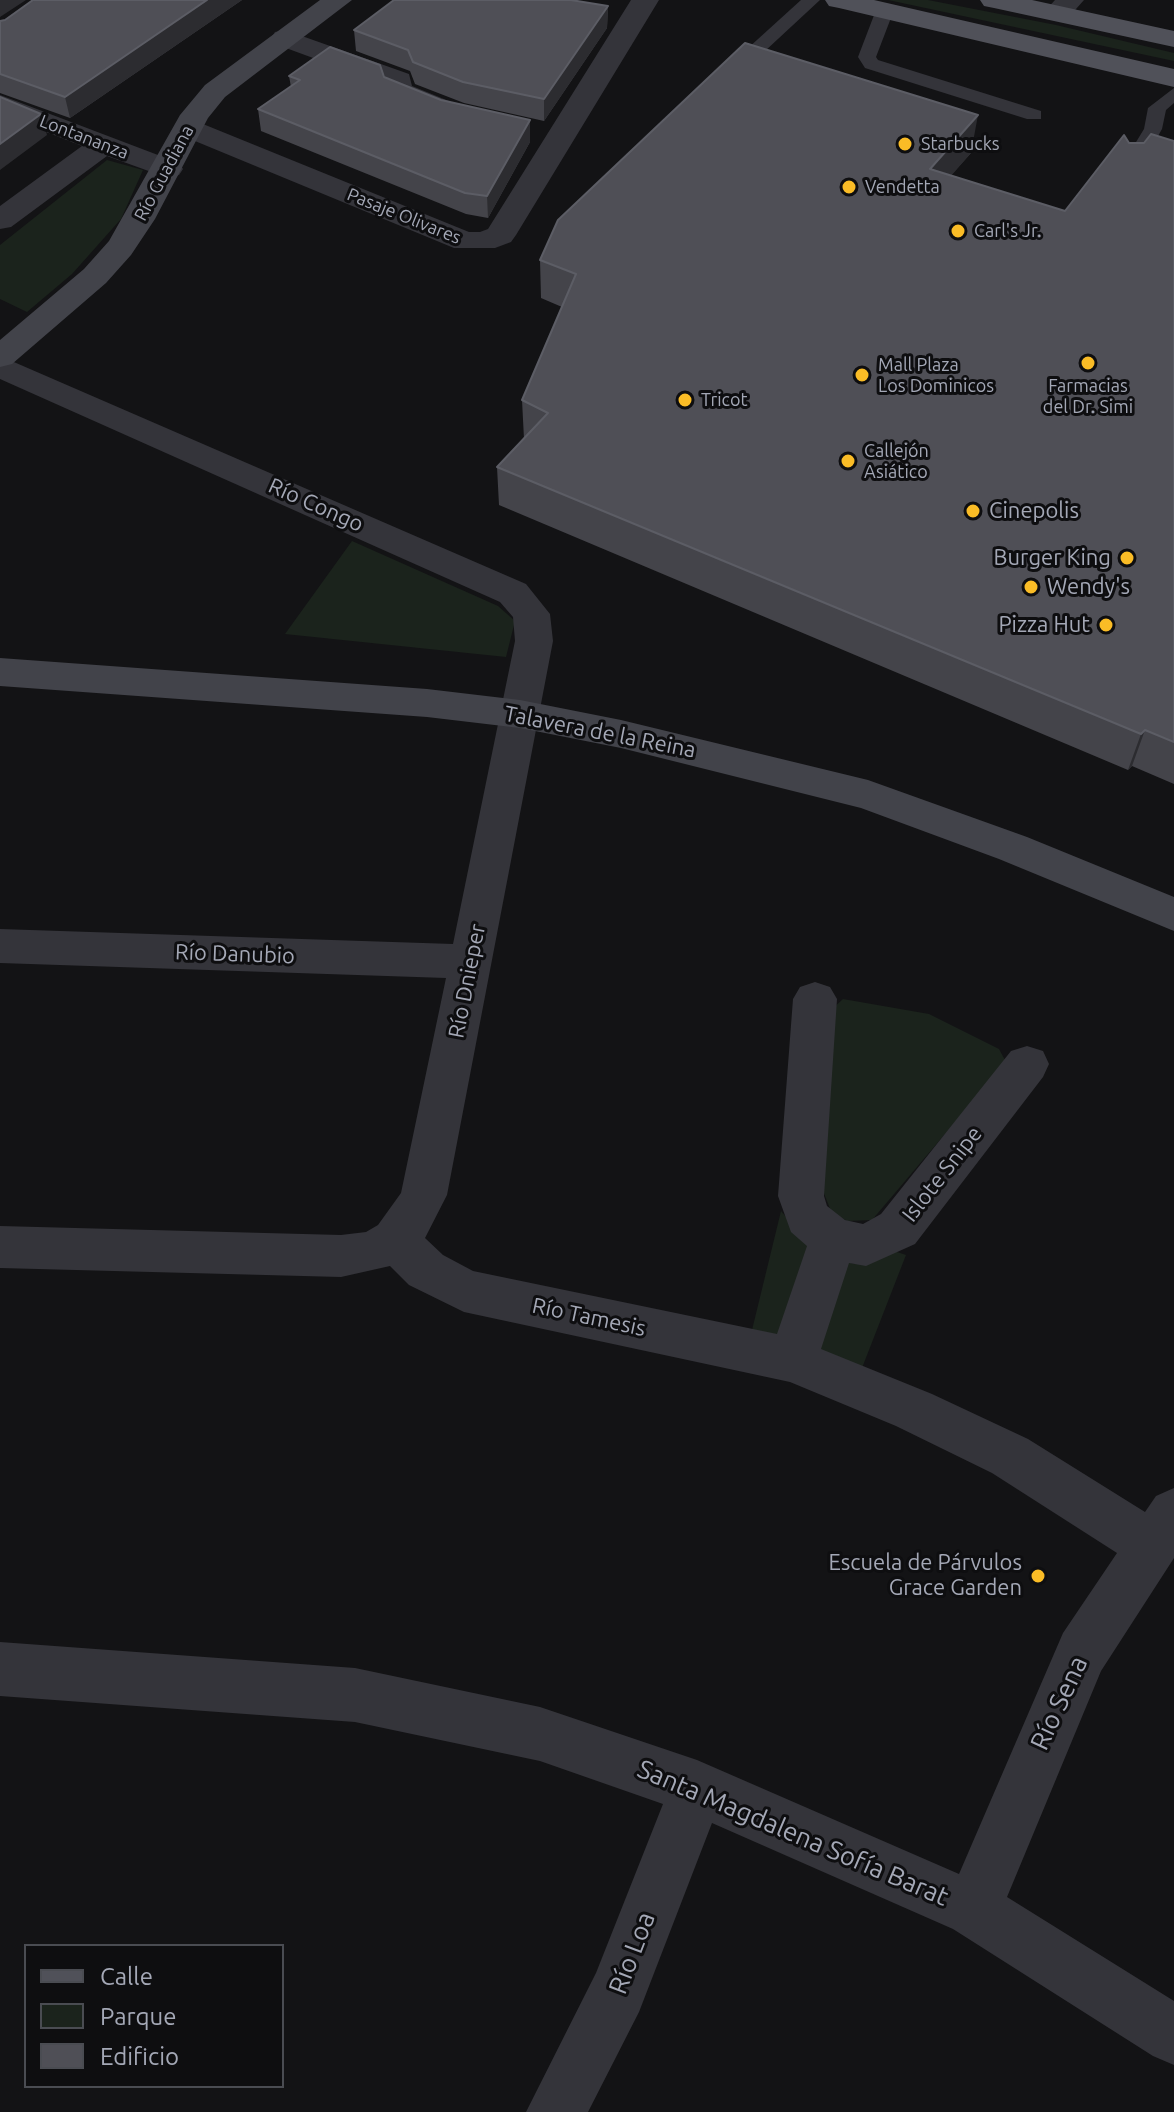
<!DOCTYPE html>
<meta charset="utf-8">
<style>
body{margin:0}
#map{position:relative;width:1174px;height:2112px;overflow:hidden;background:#131315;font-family:Ubuntu,sans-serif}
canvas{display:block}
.legend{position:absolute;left:24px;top:1944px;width:260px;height:144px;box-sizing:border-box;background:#0e0e10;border:2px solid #4a4c52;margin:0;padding:10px 14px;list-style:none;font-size:24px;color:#a4a8b6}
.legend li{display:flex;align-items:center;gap:16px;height:40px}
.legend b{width:40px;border:2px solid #4a4c52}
</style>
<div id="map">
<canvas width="1174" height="2112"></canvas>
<ul class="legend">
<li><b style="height:10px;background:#505159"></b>Calle</li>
<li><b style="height:22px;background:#1b231c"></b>Parque</li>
<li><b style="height:22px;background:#4f4f56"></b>Edificio</li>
</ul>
</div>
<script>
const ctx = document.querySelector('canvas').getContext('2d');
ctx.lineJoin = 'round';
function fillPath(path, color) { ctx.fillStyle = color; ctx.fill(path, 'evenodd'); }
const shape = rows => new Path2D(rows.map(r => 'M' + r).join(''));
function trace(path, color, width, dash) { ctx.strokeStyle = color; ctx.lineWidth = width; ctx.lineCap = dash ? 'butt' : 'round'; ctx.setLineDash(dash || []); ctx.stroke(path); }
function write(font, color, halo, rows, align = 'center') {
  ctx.font = font + ' Ubuntu,sans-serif'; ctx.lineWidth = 6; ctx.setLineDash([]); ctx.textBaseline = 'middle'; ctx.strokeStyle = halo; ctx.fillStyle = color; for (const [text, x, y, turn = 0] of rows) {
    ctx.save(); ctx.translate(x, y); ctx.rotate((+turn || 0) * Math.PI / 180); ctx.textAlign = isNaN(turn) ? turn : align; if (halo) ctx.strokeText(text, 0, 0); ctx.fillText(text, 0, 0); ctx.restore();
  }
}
const green = shape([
 [888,0,928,0,1056,25,1174,53,1174,61],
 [107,160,143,170,121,219,72,274,27,312,0,299,0,245],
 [352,541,498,606,515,621,506,657,285,634],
 [843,999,929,1014,999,1049,1006,1062,872,1220,847,1221,831,1211,821,1186,830,1011],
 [781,1211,816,1252,854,1264,891,1250,906,1255,862,1368,752,1330]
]);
const lane = shape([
 [801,0,820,0,737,77,725,77,725,69,801,0],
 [885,5,894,10,876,57,878,60,1041,111,1041,119,1027,119,865,68,858,57,876,10,885,5],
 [1174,88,1174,103,1166,110,1162,129,1139,170,1136,174,1122,174,1119,170,1144,129,1148,108,1174,88]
]);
const street = shape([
 [631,0,659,0,516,235,511,242,495,248,454,248,178,134,173,128,178,122,188,119,198,122,469,232,480,232,488,229,631,0],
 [1055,0,1084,0,1068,18,1058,20,1048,18,1044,12,1055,0],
 [285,30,409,74,412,86,456,104,461,110,456,116,446,119,387,96,384,84,275,44,271,38,275,32,285,30],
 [0,95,179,163,183,169,179,175,168,178,107,156,11,227,0,229,0,206,82,146,0,114,0,95],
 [0,356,526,584,550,614,553,641,447,1195,425,1238,443,1255,473,1271,777,1334,807,1246,791,1232,778,1196,793,999,800,987,815,982,830,987,837,999,824,1196,827,1206,845,1220,863,1224,881,1214,1011,1051,1027,1046,1043,1051,1049,1064,1043,1077,915,1244,866,1266,849,1263,821,1349,932,1394,1028,1439,1145,1512,1156,1496,1174,1488,1174,1558,1101,1671,1007,1897,1174,2001,1174,2065,1153,2056,953,1929,712,1823,639,2012,588,2112,526,2112,596,1973,663,1804,540,1761,355,1722,0,1696,0,1642,355,1668,540,1707,697,1760,959,1874,1063,1633,1117,1553,992,1473,896,1426,790,1382,464,1312,409,1285,390,1266,341,1277,0,1268,0,1226,341,1235,366,1232,378,1225,401,1193,446,978,0,963,0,929,453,944,515,641,513,617,500,602,0,379,0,356]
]);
const secondary = shape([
 [320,0,352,0,225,97,208,118,155,219,131,255,106,283,12,364,0,367,0,340,84,269,109,241,180,115,205,85,320,0],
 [0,658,427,689,520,700,621,720,868,780,1027,837,1174,897,1174,931,999,859,861,808,621,748,520,728,427,717,0,686,0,658]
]);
const primary = shape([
 [825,0,874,0,1174,69,1174,87,839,8,829,6,825,0],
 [980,0,1032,0,1174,31,1174,47,994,8,984,6,980,0]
]);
const wall = shape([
 [33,0,242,0,70,118,0,93,0,21,5,20],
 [608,6,607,28,544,121,464,103,415,84,410,71,356,51,354,30],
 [289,76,384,77,441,100,530,120,530,142,488,218,466,214,261,131,258,109,291,87],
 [1174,141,1174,784,1132,766,1128,770,499,505,497,467,524,439,522,400,562,307,541,298,540,260,971,153,951,175,1065,211,1129,143]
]);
const shadedWall = shape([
 [0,0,26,0,0,17],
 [207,0,242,0,70,118,65,97],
 [608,6,607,28,544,121,544,99],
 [41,114,47,135,0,170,0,144],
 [978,115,971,153,924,207,930,169],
 [530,120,530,142,488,218,487,196],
 [1145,730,1132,766,1128,770,1141,734]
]);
const building = shape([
 [33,0,207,0,65,97,0,74,0,21,5,20,33,0],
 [394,0,571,0,608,6,544,99,463,82,413,62,408,50,354,30,394,0],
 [745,43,978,115,930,169,1065,211,1124,135,1129,143,1144,143,1151,134,1174,141,1174,742,1145,730,1141,734,497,467,548,413,522,400,576,274,540,260,558,220,745,43],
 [330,47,380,65,384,77,441,100,530,120,487,196,465,193,258,109,300,80,289,76,330,47],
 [0,97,41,114,0,144,0,97]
]);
const markers = [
 [905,144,8,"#fabc26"],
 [849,187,8,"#fabc26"],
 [958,231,8,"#fabc26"],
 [1088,363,8,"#fabc26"],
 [862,375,8,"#fabc26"],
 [685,400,8,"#fabc26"],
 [848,461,8,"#fabc26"],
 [973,511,8,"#fabc26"],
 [1127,558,8,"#fabc26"],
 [1031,587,8,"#fabc26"],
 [1106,625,8,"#fabc26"],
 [1038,1576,8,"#fabc26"]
];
const farStreetnames = [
 ["Lontananza",84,137,21],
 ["Río Guadiana",164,173,-62],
 ["Pasaje Olivares",404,216,22]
];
const farPoinames = [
 ["Starbucks",921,144],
 ["Vendetta",865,187],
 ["Carl's Jr.",974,231],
 ["Mall Plaza",878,365],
 ["Los Dominicos",878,386],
 ["Farmacias",1088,386,"center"],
 ["del Dr. Simi",1088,407,"center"],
 ["Tricot",701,400],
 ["Callejón",864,451],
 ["Asiático",864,472]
];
const streetNames = [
 ["Río Congo",316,505,24],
 ["Talavera de la Reina",600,732,11],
 ["Río Danubio",235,954,2],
 ["Río Dnieper",467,981,-79],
 ["Islote Snipe",942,1174,-52],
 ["Río Tamesis",589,1317,12]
];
const poiNames = [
 ["Cinepolis",989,511,"left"],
 ["Burger King",1111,558],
 ["Wendy's",1047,587,"left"],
 ["Pizza Hut",1090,625],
 ["Escuela de Párvulos",1022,1563],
 ["Grace Garden",1022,1588]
];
const nearStreetnames = [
 ["Río Sena",1059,1703,-65],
 ["Santa Magdalena Sofía Barat",793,1833,23],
 ["Río Loa",632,1953,-69]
];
fillPath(green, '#1b231c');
fillPath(lane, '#34343a');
fillPath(street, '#34343a');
fillPath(secondary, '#42434a');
fillPath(primary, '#505159');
fillPath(wall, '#44444a');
fillPath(shadedWall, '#2c2c30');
fillPath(building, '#4f4f56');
trace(building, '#5c5d65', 2);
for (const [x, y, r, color] of markers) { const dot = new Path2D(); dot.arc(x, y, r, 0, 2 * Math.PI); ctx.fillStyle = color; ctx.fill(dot); trace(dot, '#0e0e10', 3); }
write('18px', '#a4a8b6', '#0e0e10', farStreetnames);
write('18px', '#a4a8b6', '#0e0e10', farPoinames, 'left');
write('22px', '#a4a8b6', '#0e0e10', streetNames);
write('22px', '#a4a8b6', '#0e0e10', poiNames, 'right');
write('26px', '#a4a8b6', '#0e0e10', nearStreetnames);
</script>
